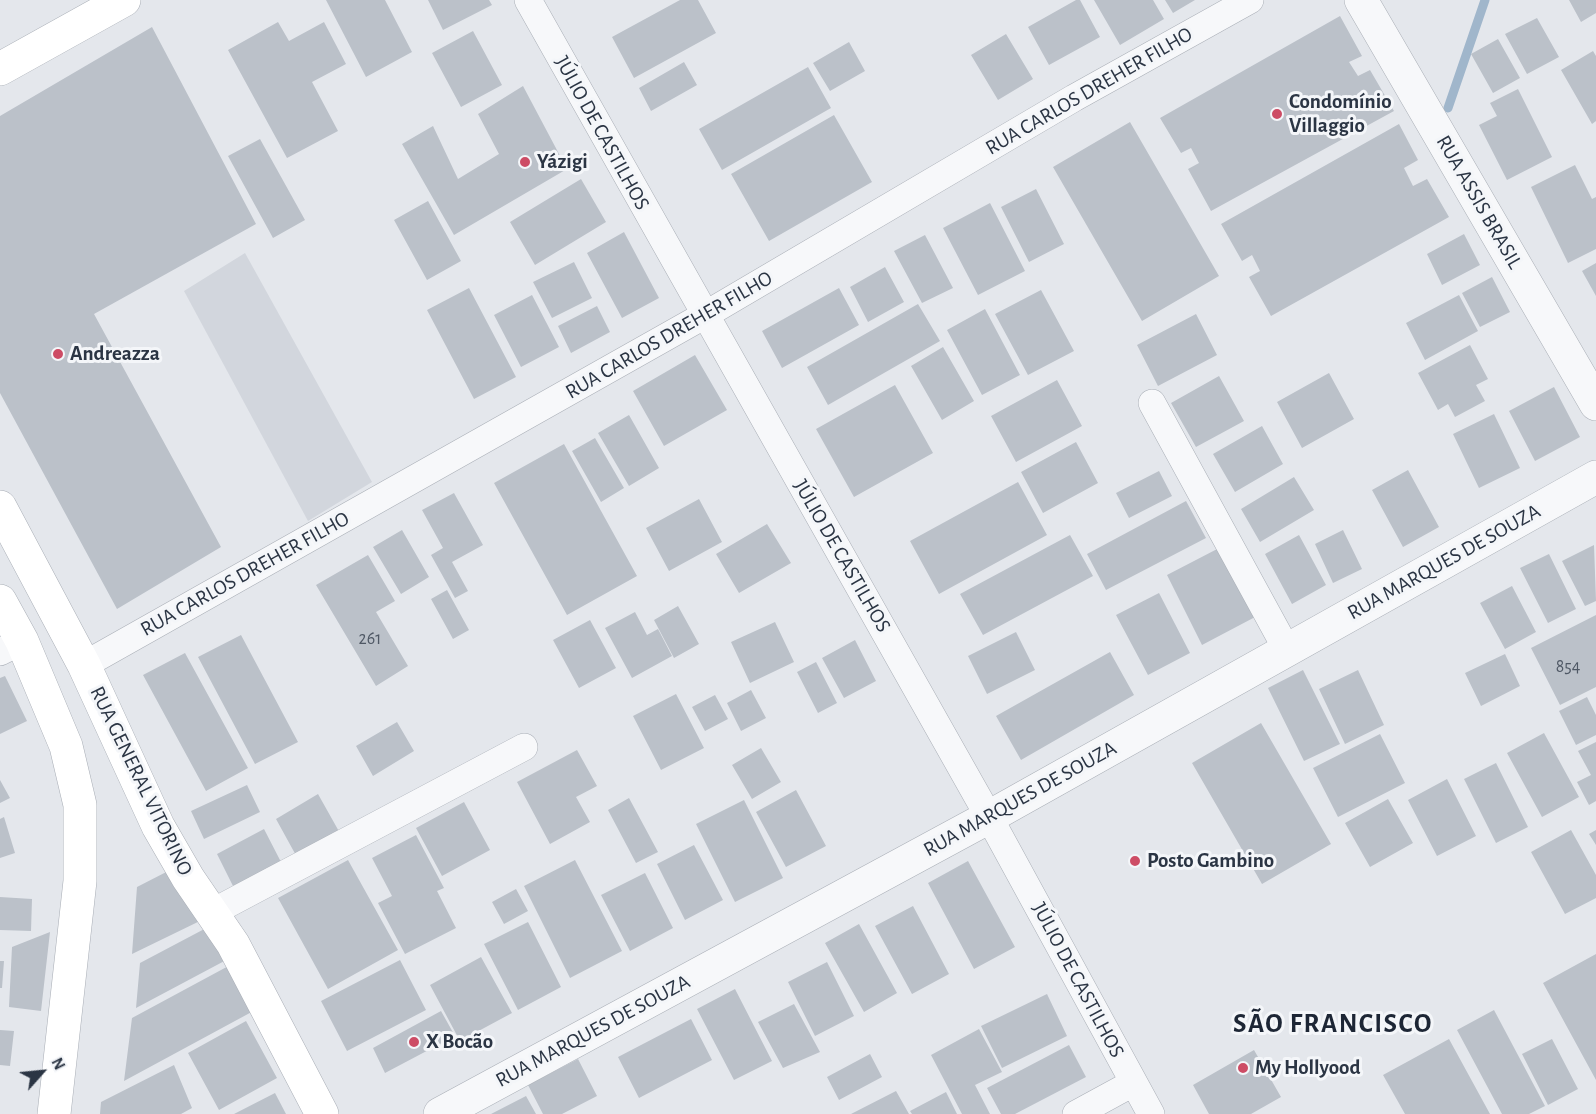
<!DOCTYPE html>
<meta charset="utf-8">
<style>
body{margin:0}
#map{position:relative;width:1596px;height:1114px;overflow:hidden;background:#e4e7ec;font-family:"Alegreya Sans",sans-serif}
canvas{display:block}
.north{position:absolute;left:12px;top:1042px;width:60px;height:60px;-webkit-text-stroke:4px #f4f6f9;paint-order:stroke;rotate:63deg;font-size:16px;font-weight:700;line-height:24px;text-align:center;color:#2b3544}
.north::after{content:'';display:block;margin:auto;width:21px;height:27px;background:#2b3544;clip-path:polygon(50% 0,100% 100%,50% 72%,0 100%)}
</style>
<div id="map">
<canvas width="1596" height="1114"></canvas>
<div class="north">N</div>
</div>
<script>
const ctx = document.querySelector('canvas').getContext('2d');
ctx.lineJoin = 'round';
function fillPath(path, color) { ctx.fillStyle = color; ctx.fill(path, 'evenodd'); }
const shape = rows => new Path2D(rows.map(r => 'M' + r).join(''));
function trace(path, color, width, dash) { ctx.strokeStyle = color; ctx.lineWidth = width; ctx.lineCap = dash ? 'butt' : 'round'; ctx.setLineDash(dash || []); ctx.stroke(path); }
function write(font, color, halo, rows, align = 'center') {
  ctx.font = font + ' "Alegreya Sans",sans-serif'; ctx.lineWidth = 6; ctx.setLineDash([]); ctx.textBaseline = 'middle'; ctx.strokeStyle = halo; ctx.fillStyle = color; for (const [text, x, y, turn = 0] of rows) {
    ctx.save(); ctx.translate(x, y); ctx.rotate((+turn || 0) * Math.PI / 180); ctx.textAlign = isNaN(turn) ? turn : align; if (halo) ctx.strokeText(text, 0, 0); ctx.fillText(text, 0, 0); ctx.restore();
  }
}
const built = shape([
 [245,253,372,482,308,521,184,291]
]);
const stream = shape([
 [1448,108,1485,0]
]);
const building = shape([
 [326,0,385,0,412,52,366,77],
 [428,0,489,0,492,5,443,30],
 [680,0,698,0,716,33,634,78,612,37],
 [1076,0,1080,0,1100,37,1049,65,1028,27],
 [1094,0,1153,0,1164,19,1120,45],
 [1165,0,1195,0,1173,13],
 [1569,0,1596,0,1596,13,1581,22],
 [1340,16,1362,56,1349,62,1358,76,1370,70,1394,111,1211,211,1188,169,1199,163,1191,148,1181,153,1160,118],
 [1537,18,1559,57,1527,74,1505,34],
 [278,22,289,41,324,22,346,64,312,82,338,131,287,158,228,50],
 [152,27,256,224,94,314,221,547,117,609,0,393,0,116],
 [473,31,502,85,461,107,432,53],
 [1006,34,1033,79,998,100,971,55],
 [1498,39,1520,78,1493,93,1471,54],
 [849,42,865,71,830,91,813,63],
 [1593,51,1596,56,1596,121,1592,124,1561,70],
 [684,62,697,85,651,111,639,88],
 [808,67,831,108,722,170,699,129],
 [523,86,567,169,454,235,402,144,433,126,458,179,499,154,478,114],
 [1518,89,1552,157,1507,180,1479,125,1497,116,1490,103],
 [834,115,872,182,769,241,731,174],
 [1130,122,1219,276,1142,321,1053,167],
 [1399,124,1418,160,1404,168,1413,186,1427,179,1449,217,1271,316,1249,277,1260,271,1252,255,1242,261,1221,224],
 [260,139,305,220,273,238,228,156],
 [1575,165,1592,199,1596,197,1596,249,1568,263,1531,187],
 [581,179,606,222,535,265,510,222],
 [1036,189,1064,244,1029,262,1001,207],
 [428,201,461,261,427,280,394,220],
 [990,203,1025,271,978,295,943,228],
 [624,232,659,298,622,318,587,253],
 [1464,234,1480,265,1442,285,1427,254],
 [925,235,953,288,922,303,894,251],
 [574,262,592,298,552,318,533,282],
 [1596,263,1596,296,1582,271],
 [885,267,904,302,868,322,850,287],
 [1492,277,1510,312,1480,327,1462,293],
 [469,288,516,377,474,399,427,310],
 [839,288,859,325,782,368,762,331],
 [1041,290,1074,351,1028,375,995,314],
 [532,295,559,347,521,367,494,315],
 [1459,295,1478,331,1425,360,1406,323],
 [918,304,940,341,828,405,807,367],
 [597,306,610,332,571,353,558,326],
 [985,309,1020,375,982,395,947,330],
 [1196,314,1217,355,1158,386,1137,345],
 [1470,345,1488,379,1476,385,1485,401,1455,417,1448,404,1438,410,1418,373],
 [943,347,974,401,942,420,911,366],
 [695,355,727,410,664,446,633,391],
 [1329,373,1354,419,1302,448,1277,402],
 [1219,376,1244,421,1196,447,1171,403],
 [1057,380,1082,426,1016,462,991,416],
 [895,385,933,453,854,497,816,429],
 [1554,387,1580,437,1535,461,1509,411],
 [1494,414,1520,468,1479,488,1453,434],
 [629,415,659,468,629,486,598,433],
 [1262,426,1283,464,1235,492,1213,454],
 [595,438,624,488,601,502,572,451],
 [1076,442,1098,483,1043,513,1021,472],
 [564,444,637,576,567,615,494,483],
 [1408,470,1439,527,1403,547,1372,490],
 [1159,471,1172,496,1129,518,1116,493],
 [1294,477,1314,510,1260,542,1241,509],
 [1018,482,1047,535,939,594,910,541],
 [454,493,483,545,452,562,468,591,455,598,431,555,443,548,422,510],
 [699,499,722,542,669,571,646,528],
 [1186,501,1206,538,1106,590,1087,554],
 [767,524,791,563,739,593,716,554],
 [402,530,429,577,401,594,373,547],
 [1343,530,1362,569,1333,583,1315,544],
 [1070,535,1093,576,983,635,960,594],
 [1299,535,1326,585,1292,604,1265,554],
 [1594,545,1596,601,1585,606,1562,561],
 [1221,547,1257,616,1202,645,1167,575],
 [1549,554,1576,609,1548,623,1520,568],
 [368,555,395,601,376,612,408,666,376,686,316,585],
 [1512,586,1536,632,1505,649,1480,603],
 [447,590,469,630,453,639,431,599],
 [1159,593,1190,653,1148,675,1116,615],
 [678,606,699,644,674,658,654,620],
 [635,612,647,635,658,629,672,656,632,678,605,628],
 [1596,615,1596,687,1560,705,1531,648],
 [590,620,616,668,579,688,553,640],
 [775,622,794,662,750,683,731,642],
 [1016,632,1035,670,987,694,968,656],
 [241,635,298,742,255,764,198,657],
 [855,640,876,681,844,698,822,658],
 [1110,652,1134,695,1021,760,996,716],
 [185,653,248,768,206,791,143,675],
 [1505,654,1520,686,1481,706,1465,673],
 [816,662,837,703,818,713,797,672],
 [1303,670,1340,744,1304,761,1268,688],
 [1358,670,1384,725,1345,744,1319,689],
 [5,676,27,721,0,734,0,678],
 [751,690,766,718,741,731,727,703],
 [676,694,704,748,661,770,633,716],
 [715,695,728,719,705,731,692,707],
 [1587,697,1596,715,1596,735,1576,745,1559,711],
 [397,722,414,751,373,776,356,746],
 [1261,723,1331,844,1262,884,1192,763],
 [1544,733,1579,797,1542,817,1507,753],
 [1380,734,1405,783,1338,817,1313,768],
 [1596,742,1596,801,1589,805,1577,782,1591,775,1578,751],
 [761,748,781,782,752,799,732,765],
 [577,750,597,786,576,797,590,822,550,844,517,782],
 [1496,763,1528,827,1496,843,1464,779],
 [1447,779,1476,836,1437,856,1408,800],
 [0,780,10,798,0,803],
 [247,785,260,812,204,839,191,811],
 [796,790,826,846,786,867,756,812],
 [318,794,341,835,298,859,276,819],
 [629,798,658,852,636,863,608,810],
 [1388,799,1413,843,1370,867,1345,823],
 [744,800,783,878,735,902,696,824],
 [464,802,490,850,442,876,416,828],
 [4,817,15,853,0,858,0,819],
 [264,829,281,862,233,886,217,854],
 [1571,830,1596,875,1596,898,1565,914,1531,852],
 [1596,830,1596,845,1589,834],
 [416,835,444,888,437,891,456,928,405,954,378,903,392,896,372,858],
 [694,845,723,900,685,920,657,864],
 [348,860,398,950,328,989,278,898],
 [575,860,622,951,570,978,524,886],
 [968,861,1015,947,974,969,928,883],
 [176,867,204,919,132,954,137,887],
 [645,873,673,928,630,951,601,895],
 [516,889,528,911,504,924,492,902],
 [0,897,32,899,31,931,0,930],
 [913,906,949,974,912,994,875,926],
 [528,922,561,987,518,1010,484,944],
 [859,924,897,993,864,1012,825,943],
 [210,926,230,958,136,1008,140,963],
 [50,932,41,1011,9,1007,12,947],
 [1596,954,1596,1080,1543,983],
 [481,957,512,1013,460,1041,430,985],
 [400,960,426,1010,347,1051,321,1001],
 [0,961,4,961,2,988,0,988],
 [827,962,854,1016,815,1036,788,982],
 [234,963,259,1008,124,1081,132,1018],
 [735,989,772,1061,734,1080,697,1009],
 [1047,994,1067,1036,1002,1068,981,1026],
 [794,1004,820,1052,783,1068,758,1022],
 [1494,1010,1545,1106,1529,1114,1502,1114,1457,1030],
 [441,1011,455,1036,385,1073,373,1048],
 [691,1019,712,1060,639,1098,618,1057],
 [246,1021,277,1078,219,1110,188,1053],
 [979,1029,1002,1072,975,1085,990,1114,962,1114,931,1055],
 [0,1030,14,1031,10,1066,0,1065],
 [1449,1039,1490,1114,1405,1114,1383,1075],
 [1552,1039,1578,1089,1548,1105,1522,1054],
 [1069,1045,1086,1077,1015,1114,1001,1114,987,1088],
 [1254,1050,1281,1097,1251,1114,1209,1114,1193,1085],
 [870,1054,882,1077,839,1100,827,1077],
 [578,1059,597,1096,562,1114,543,1114,528,1085],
 [174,1065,192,1108,181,1114,100,1114,101,1102],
 [896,1091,909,1114,851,1114],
 [946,1092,957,1114,912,1114,910,1111],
 [275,1093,286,1114,234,1114],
 [526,1096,536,1114,491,1114]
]);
const minor = shape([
 [528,0,989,817,1151,1114],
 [1152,403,1287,650],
 [0,652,22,641],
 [84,665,705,315,1074,98,1250,0],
 [211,913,524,747],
 [1076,1114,1133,1083]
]);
const tertiary = shape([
 [1361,0,1596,404],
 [440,1114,989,817,1596,477]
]);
const secondary = shape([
 [0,69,124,0],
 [0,507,84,665,158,826,188,878,233,944,322,1114],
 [0,601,22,641,66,746,80,805,80,881,54,1114]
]);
const markers = [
 [1277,114,6,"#cd4c65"],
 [525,162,6,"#cd4c65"],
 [58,354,6,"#cd4c65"],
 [1135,861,6,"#cd4c65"],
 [414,1042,6,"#cd4c65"],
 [1243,1068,6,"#cd4c65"]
];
const numberNames = [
 ["261",370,639],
 ["854",1568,667]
];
const streetNames = [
 ["RUA CARLOS DREHER FILHO",1089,91,-30],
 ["JÚLIO DE CASTILHOS",602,133,61],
 ["RUA ASSIS BRASIL",1479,202,60],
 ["RUA CARLOS DREHER FILHO",669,335,-30],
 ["JÚLIO DE CASTILHOS",842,556,60],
 ["RUA MARQUES DE SOUZA",1444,562,-29],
 ["RUA CARLOS DREHER FILHO",245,574,-29],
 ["RUA GENERAL VITORINO",141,781,64],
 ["RUA MARQUES DE SOUZA",1020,799,-29],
 ["JÚLIO DE CASTILHOS",1078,980,62],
 ["RUA MARQUES DE SOUZA",593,1031,-28]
];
const poiNames = [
 ["Condomínio",1289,102],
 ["Villaggio",1289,126],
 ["Yázigi",537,162],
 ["Andreazza",70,354],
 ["Posto Gambino",1147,861],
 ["X Bocão",426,1042],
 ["My Hollyood",1255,1068]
];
const districtNames = [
 ["SÃO FRANCISCO",1333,1024]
];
fillPath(built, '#d2d6dd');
trace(stream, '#a0b6cb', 9);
fillPath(building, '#bbc1c9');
trace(minor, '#a9aeb6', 28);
trace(tertiary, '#a9aeb6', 34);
trace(secondary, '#a9aeb6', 34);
trace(minor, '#f7f8fa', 27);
trace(tertiary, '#f7f8fa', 33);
trace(secondary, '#fff', 33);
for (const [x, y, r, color] of markers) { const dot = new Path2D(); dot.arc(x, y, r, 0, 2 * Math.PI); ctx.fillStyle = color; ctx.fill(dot); trace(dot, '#f4f6f9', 2); }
write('18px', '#4f5865', null, numberNames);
write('21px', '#2b3544', '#f4f6f9', streetNames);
write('bold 21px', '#2b3544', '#f4f6f9', poiNames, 'left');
ctx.letterSpacing = '1.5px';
write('bold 27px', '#1d2635', '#f4f6f9', districtNames);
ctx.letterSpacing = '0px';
</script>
